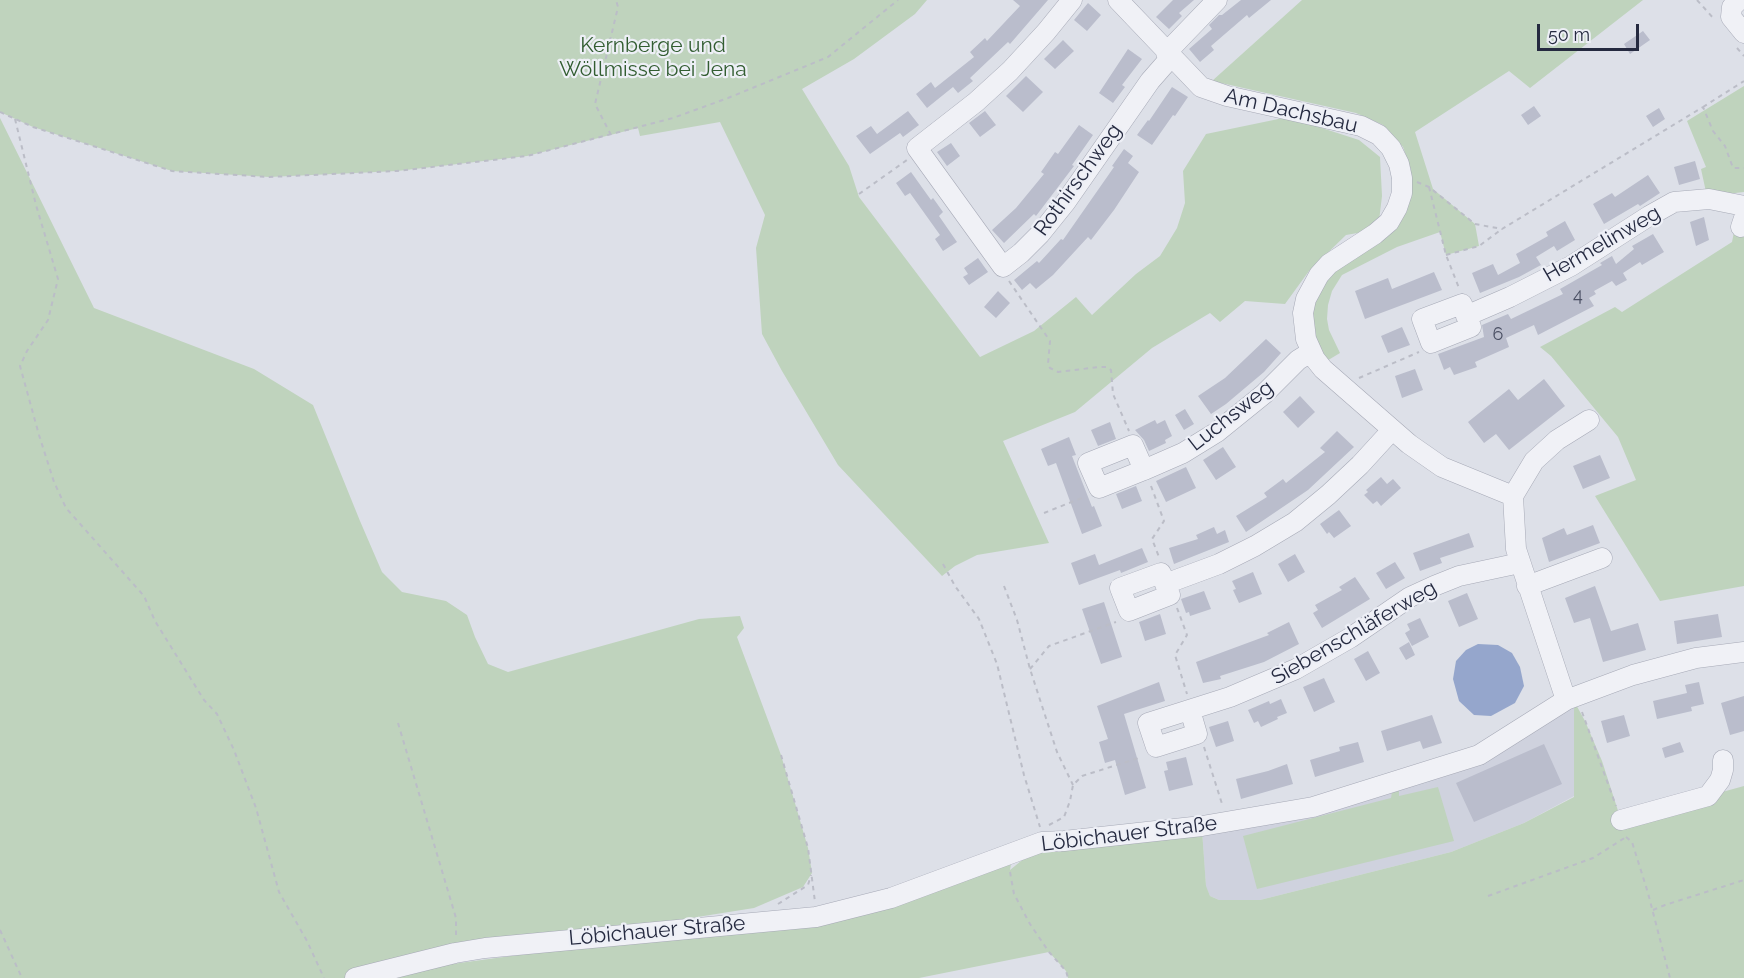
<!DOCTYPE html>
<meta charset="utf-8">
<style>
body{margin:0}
#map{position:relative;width:1744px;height:978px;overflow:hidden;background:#dde0e8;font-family:Raleway,sans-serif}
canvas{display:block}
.scale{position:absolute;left:1537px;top:24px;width:102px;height:27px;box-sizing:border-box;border:3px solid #252a40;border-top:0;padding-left:8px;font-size:18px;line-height:21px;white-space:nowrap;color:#252a40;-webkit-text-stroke:4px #edeff6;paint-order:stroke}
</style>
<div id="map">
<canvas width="1744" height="978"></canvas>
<div class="scale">50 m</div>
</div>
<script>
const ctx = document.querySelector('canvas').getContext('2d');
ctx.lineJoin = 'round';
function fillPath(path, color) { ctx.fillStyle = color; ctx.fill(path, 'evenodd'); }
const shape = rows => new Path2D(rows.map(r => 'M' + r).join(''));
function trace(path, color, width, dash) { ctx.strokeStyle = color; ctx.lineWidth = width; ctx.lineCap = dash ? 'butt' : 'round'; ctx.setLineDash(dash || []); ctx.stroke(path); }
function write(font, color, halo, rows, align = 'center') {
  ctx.font = font + ' Raleway,sans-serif'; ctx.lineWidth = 4.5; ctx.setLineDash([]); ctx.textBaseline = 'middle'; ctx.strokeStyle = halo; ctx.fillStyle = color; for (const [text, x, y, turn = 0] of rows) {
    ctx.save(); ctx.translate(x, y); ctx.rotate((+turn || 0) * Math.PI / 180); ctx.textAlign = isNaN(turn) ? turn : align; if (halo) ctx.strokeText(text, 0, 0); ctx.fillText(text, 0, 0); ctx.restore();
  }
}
const built = shape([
 [1574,701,1574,796,1524,823,1451,852,1260,900,1219,900,1210,896,1206,887,1202,830,1480,760]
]);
const green = shape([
 [0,0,927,0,915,14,854,59,802,89,849,166,859,197,980,357,1034,331,1076,297,1092,315,1136,274,1160,256,1177,228,1185,203,1183,171,1206,134,1288,117,1359,140,1380,157,1382,196,1379,221,1369,231,1346,235,1309,271,1285,304,1245,301,1220,322,1210,313,1152,348,1075,412,1003,441,1049,543,977,555,955,566,942,576,838,465,782,371,762,334,756,248,765,215,720,122,640,136,638,128,527,156,397,171,269,177,172,171,33,127,0,112],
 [1302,0,1643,0,1530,88,1509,71,1415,132,1433,189,1475,224,1479,246,1446,255,1440,232,1397,247,1342,275,1332,291,1328,305,1327,319,1329,330,1340,353,1325,362,1313,340,1311,316,1318,289,1408,190,1411,170,1403,147,1383,125,1356,113,1212,81],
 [1744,86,1744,192,1726,194,1706,192,1701,169,1706,167,1687,121],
 [0,118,94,308,254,369,313,405,360,521,382,572,402,592,446,601,467,615,475,637,488,664,508,672,699,619,740,616,744,628,737,637,781,755,808,848,812,873,803,887,754,908,559,939,816,917,1013,852,1010,870,1032,852,1202,830,1206,886,1210,896,1219,900,1260,900,1451,852,1524,823,1574,797,1574,701,1585,721,1602,761,1621,820,1744,786,1744,978,1068,978,1066,971,1049,952,919,978,379,978,452,964,548,951,544,941,355,978,0,978],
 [1735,227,1744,228,1744,586,1660,601,1595,496,1636,480,1618,437,1551,356,1540,347,1615,307,1622,312,1732,242],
 [1438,787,1454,841,1257,889,1243,836,1391,798,1392,792,1399,791,1399,796]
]);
const water = shape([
 [1478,644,1498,645,1512,653,1520,667,1524,686,1515,703,1491,716,1474,715,1459,701,1453,679,1456,661,1466,650]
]);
const building = shape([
 [1013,0,1048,0,1010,44,1008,42,970,78,973,81,958,93,953,87,927,108,916,94,931,82,935,88,974,57,970,52,985,38,987,41,1020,6],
 [1173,0,1194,0,1179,13,1182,16,1169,29,1156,17],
 [1241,0,1271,0,1249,18,1247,15,1211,46,1214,50,1200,62,1189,49,1212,29,1209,25,1219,15,1222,15],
 [1088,3,1101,15,1087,31,1074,20],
 [1643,31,1650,40,1630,54,1624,44],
 [1063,40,1074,51,1055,69,1044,59],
 [1128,49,1142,59,1122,85,1125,87,1113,103,1099,93],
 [1026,76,1043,92,1023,112,1006,96],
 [1172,87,1188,97,1175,116,1173,115,1152,145,1137,135,1148,120,1149,121],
 [1534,106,1541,116,1528,125,1521,115],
 [1659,108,1665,119,1653,127,1646,116],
 [908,111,919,125,903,137,900,133,870,154,856,136,871,126,877,134],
 [985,111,996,125,980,137,969,123],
 [1079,125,1093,135,1072,165,1074,166,1036,216,1034,214,1004,243,992,230,1016,208,1044,174,1041,172,1055,152,1058,154],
 [951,143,960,156,947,166,937,152],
 [1124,149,1133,156,1128,163,1139,172,1114,210,1091,240,1088,237,1053,275,1036,289,1030,283,1022,290,1014,280,1037,261,1039,263,1061,239,1063,240,1114,167,1112,166],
 [1695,161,1700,179,1679,185,1674,167],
 [911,172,931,200,933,198,943,212,939,216,957,242,943,251,935,239,940,235,910,193,905,196,896,183],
 [1648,175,1660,193,1640,206,1638,204,1604,224,1593,204,1612,193,1615,197],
 [1704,217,1709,240,1696,246,1690,222],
 [1565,221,1575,240,1557,251,1554,246,1536,257,1541,265,1519,277,1480,293,1472,273,1493,264,1498,275,1520,263,1516,254,1548,236,1546,232],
 [1653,234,1664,252,1642,265,1640,262,1623,273,1627,280,1616,286,1612,281,1594,291,1596,294,1589,298,1594,306,1538,335,1534,325,1506,338,1509,347,1475,362,1477,367,1454,375,1450,367,1444,370,1438,354,1484,337,1482,325,1508,314,1511,319,1563,294,1560,289,1602,265,1600,263,1612,256,1616,264,1634,249,1632,246],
 [978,258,988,272,969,285,963,277,968,274,964,268],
 [1434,272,1442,290,1365,319,1355,291,1388,278,1392,289],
 [998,291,1010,303,996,318,984,307],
 [1402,327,1410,345,1388,353,1381,336],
 [1266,339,1281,353,1264,372,1226,404,1211,414,1198,396,1225,378],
 [1415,369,1423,390,1402,398,1395,376],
 [1544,379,1565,406,1509,450,1496,434,1484,443,1468,422,1509,389,1518,400],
 [1300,396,1315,412,1298,428,1283,412],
 [1185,409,1194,424,1184,430,1175,415],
 [1155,420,1157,424,1165,420,1172,436,1165,440,1166,443,1149,451,1144,440,1135,430],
 [1110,422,1116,439,1098,446,1091,430],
 [1337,431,1354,447,1308,490,1246,532,1236,516,1267,497,1264,493,1283,479,1286,483,1325,452,1320,448],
 [1069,437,1076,455,1072,456,1092,507,1094,506,1102,526,1082,534,1056,463,1048,466,1041,449],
 [1223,447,1236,467,1216,480,1203,460],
 [1600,455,1610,478,1583,489,1573,466],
 [1186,467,1196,488,1166,502,1156,481],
 [1381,477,1387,484,1393,479,1401,488,1381,506,1377,501,1373,504,1364,495,1368,492,1366,490],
 [1136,486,1142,501,1122,509,1116,494],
 [1339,510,1351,526,1334,538,1329,532,1327,534,1320,524],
 [1593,525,1600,543,1549,562,1542,538,1564,528,1567,535],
 [1214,527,1217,534,1225,530,1229,542,1174,564,1169,548,1198,539,1196,535],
 [1469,533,1474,547,1440,558,1442,563,1420,571,1413,553],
 [1142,548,1148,562,1121,573,1120,570,1079,585,1071,563,1095,554,1099,565],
 [1295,554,1305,572,1288,582,1278,564],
 [1395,562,1405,578,1386,589,1376,573],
 [1253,572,1262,594,1239,603,1233,590,1236,589,1232,581],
 [1355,577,1370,599,1322,628,1313,613,1318,610,1315,605,1342,590,1339,587],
 [1595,586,1611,631,1638,623,1646,650,1603,662,1590,618,1574,623,1565,598],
 [1204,591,1211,609,1190,616,1189,612,1186,613,1181,599],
 [1467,593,1478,619,1459,627,1448,601],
 [1104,602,1122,657,1101,664,1082,609],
 [1160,614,1166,634,1145,641,1139,622],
 [1718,614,1722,637,1677,644,1674,621],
 [1420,618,1429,637,1412,646,1405,633,1410,630,1407,624],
 [1289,622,1299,644,1264,662,1220,676,1221,679,1203,683,1196,662,1269,635,1267,633],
 [1409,642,1415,655,1406,660,1399,648],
 [1368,651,1380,673,1366,681,1354,659],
 [1324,678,1335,702,1314,712,1303,687],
 [1159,682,1165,701,1124,714,1146,788,1125,795,1115,760,1105,763,1099,742,1108,739,1097,706],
 [1699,682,1704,704,1691,707,1692,711,1657,719,1653,701,1687,693,1685,685],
 [1744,696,1744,731,1730,735,1721,703],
 [1281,699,1287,713,1277,717,1278,719,1261,727,1258,721,1254,723,1248,710,1269,701,1270,704],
 [1432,715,1442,743,1423,749,1420,741,1387,751,1381,731],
 [1624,715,1630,736,1607,743,1601,721],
 [1228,721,1234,741,1216,747,1209,727],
 [1358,742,1364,762,1315,777,1310,760,1340,751,1339,747],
 [1680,742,1684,752,1665,758,1662,748],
 [1544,744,1562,784,1474,822,1456,783],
 [1186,757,1193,785,1169,791,1164,771,1168,770,1166,762],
 [1287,764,1293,784,1241,799,1236,779,1268,771]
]);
const path = shape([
 [1697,0,1715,20],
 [1737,48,1744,56],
 [1703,107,1744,81],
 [0,112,33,127,172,171,269,177,397,171,527,156,673,118,728,98,828,57,898,0],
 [15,119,36,205,58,279,48,320,27,351,20,366,39,435,54,482,66,508,144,596,155,621,204,700,217,714,234,750,256,808,279,892,307,941,324,978],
 [611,135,595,104,618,7,616,0],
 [1417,182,1429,187,1475,224,1502,229,1703,107,1713,131,1725,146,1733,168,1744,168],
 [1429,187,1446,255,1459,288],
 [859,194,907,160],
 [1446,255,1479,246,1502,229],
 [1009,281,1050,341,1048,364,1050,368,1058,372,1099,367,1107,367,1111,370,1113,394,1129,431],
 [1359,378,1419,352],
 [1151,486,1164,521,1152,539,1159,557],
 [1044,513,1084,497],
 [943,564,955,586,979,619,997,664,1024,775,1040,827],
 [1004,586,1017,620,1030,669,1057,752,1073,785],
 [1177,608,1187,635,1175,655,1187,694],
 [1030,669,1049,646,1116,622],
 [1582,712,1616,806],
 [398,723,456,918,456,935],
 [1204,747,1223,807],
 [781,755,808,848,815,902],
 [1049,825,1064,817,1070,801,1073,785,1082,776,1142,757],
 [1626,837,1632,842,1648,893,1670,978],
 [1010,872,1014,894,1030,924,1049,952,1066,971,1068,978],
 [1488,896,1593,858,1626,837],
 [778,904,808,885,811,875],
 [1653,910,1665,905,1744,880],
 [0,930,22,978]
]);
const minor = shape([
 [1072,0,1046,32,1010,71,976,102,917,148,1003,267,1021,253,1040,234,1065,203,1150,81,1171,57],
 [1118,0,1201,87,1227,96,1361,126,1379,135,1391,148,1399,164,1402,178,1402,193,1397,208,1389,222,1375,234,1329,264,1319,275,1306,299,1303,313,1306,339,1315,359,1323,369,1409,444,1442,467,1513,496],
 [1739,0,1732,7,1731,17,1744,33],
 [1166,53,1217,0],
 [1741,227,1744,218],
 [1462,304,1471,327,1431,343,1422,319,1462,304],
 [1466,316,1510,297,1571,266,1649,216,1674,202,1709,199,1744,206],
 [1144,470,1133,445,1088,463,1099,488,1144,470,1183,453,1217,432,1264,394,1298,360,1311,352],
 [1165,584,1161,573,1120,588,1129,611,1170,595,1165,584,1219,564,1255,546,1295,522,1328,495,1360,465,1392,430],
 [1527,586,1602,558],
 [1566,700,1516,549,1513,496,1534,461,1557,440,1589,420],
 [1190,710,1197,734,1156,747,1148,723,1230,697,1296,669,1350,638,1410,597,1434,586,1459,576,1520,563],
 [1621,820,1708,796,1720,780,1723,770,1723,760],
 [355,978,455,953,485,948,816,917,891,898,1042,842,1064,841,1202,826,1313,807,1479,755,1566,700,1633,675,1696,658,1744,652]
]);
const numberNames = [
 ["4",1578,296],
 ["6",1498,335]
];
const parkNames = [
 ["Kernberge und",653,46],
 ["Wöllmisse bei Jena",653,70]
];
const streetNames = [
 ["Am Dachsbau",1291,111,13],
 ["Rothirschweg",1078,180,-54],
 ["Hermelinweg",1602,244,-30],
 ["Luchsweg",1231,416,-38],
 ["Siebenschläferweg",1354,633,-30],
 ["Löbichauer Straße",1129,834,-7],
 ["Löbichauer Straße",657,931,-5]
];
fillPath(built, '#cfd2de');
fillPath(green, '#bfd3bd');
fillPath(water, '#95a6cc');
fillPath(building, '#babdcc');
trace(minor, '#a6a9b6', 21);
trace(path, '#bbbdc7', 2, [4.5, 4.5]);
trace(minor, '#f0f1f6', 20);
write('18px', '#4a4f63', null, numberNames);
write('21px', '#325d31', '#edeff6', parkNames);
write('21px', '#252a40', '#edeff6', streetNames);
</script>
